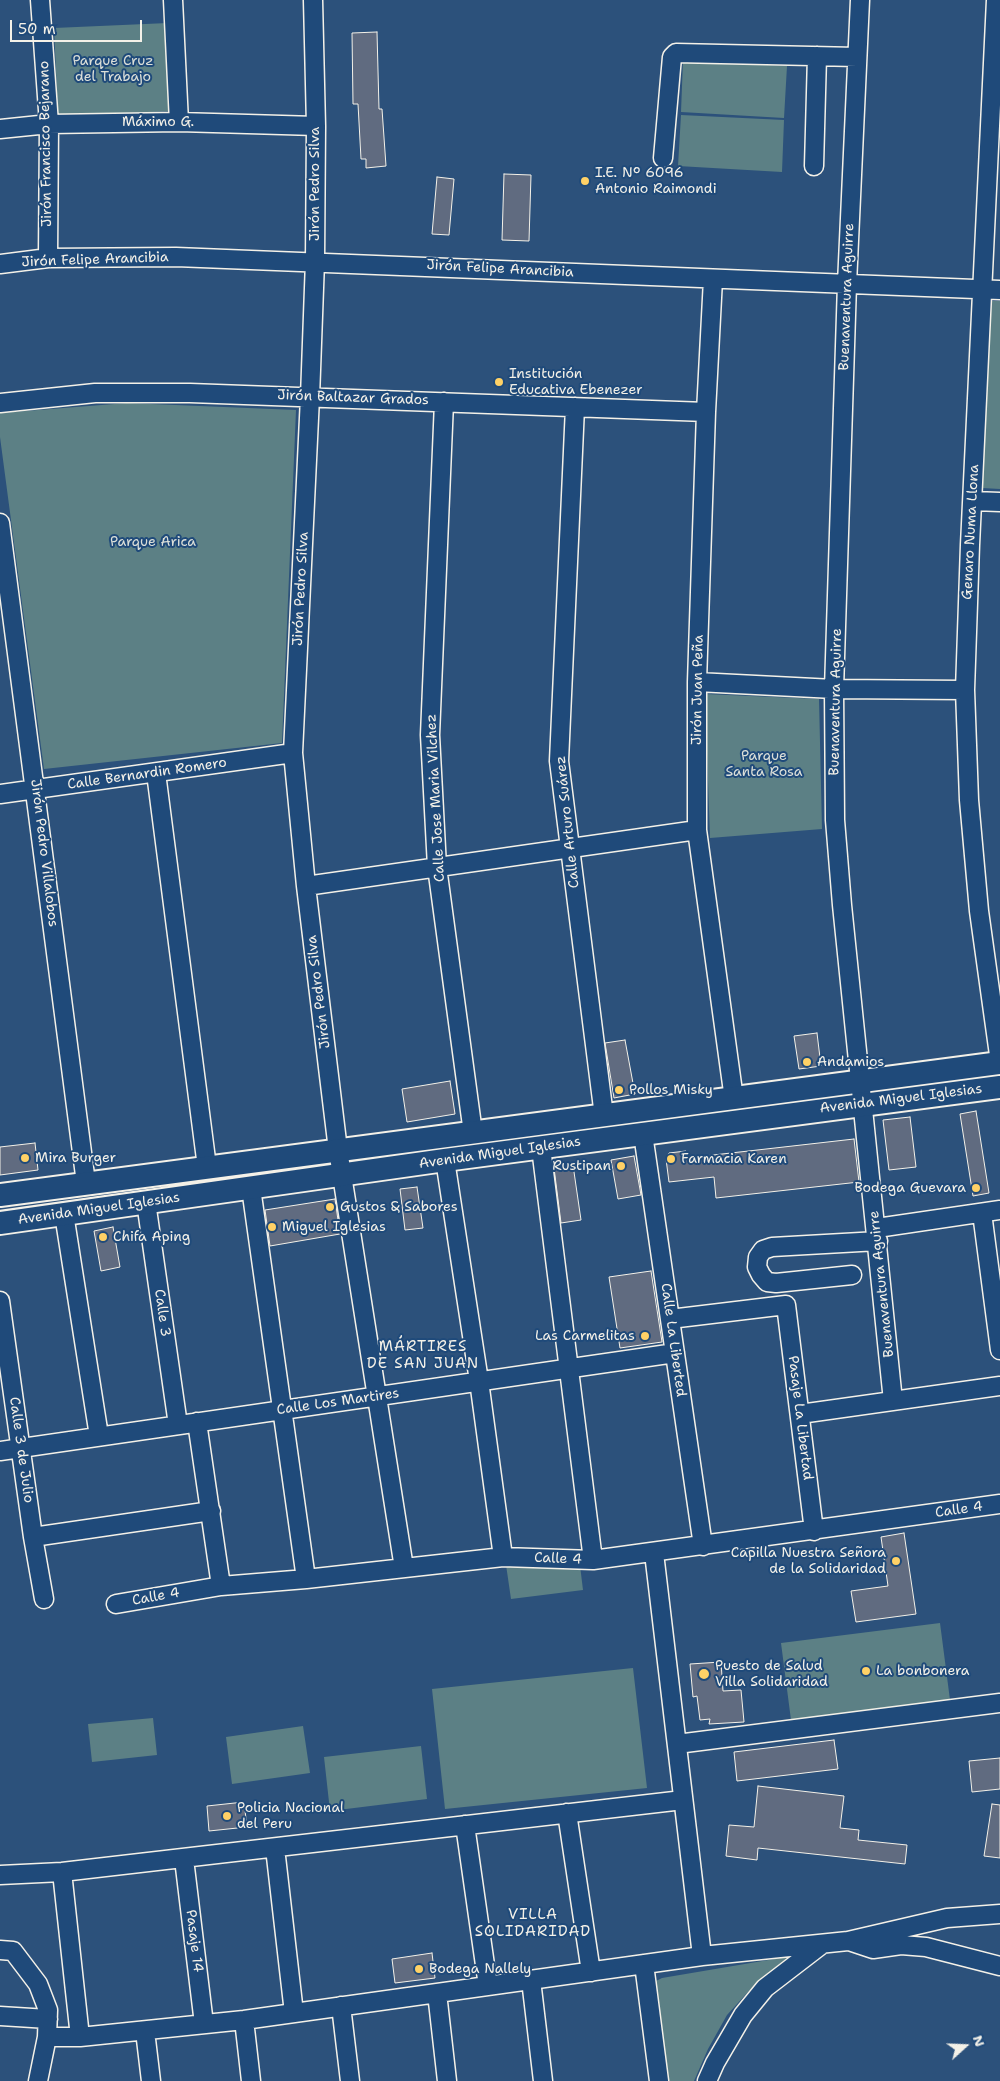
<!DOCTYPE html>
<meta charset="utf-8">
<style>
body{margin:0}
#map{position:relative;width:1000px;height:2081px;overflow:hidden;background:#2c517b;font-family:"Shantell Sans",sans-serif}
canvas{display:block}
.north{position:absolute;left:940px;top:2021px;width:50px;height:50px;-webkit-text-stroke:4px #1f4a7a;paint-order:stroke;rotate:70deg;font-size:14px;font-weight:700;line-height:20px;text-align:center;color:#f4f1e8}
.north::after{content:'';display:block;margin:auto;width:18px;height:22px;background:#f4f1e8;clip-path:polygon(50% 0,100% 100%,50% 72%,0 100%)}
.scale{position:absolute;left:10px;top:20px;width:132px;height:22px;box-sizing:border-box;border:2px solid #f4f1e8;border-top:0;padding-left:6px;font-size:15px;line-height:18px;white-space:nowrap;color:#f4f1e8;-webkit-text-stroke:4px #1f4a7a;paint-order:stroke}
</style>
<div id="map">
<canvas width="1000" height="2081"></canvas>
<div class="north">N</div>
<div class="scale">50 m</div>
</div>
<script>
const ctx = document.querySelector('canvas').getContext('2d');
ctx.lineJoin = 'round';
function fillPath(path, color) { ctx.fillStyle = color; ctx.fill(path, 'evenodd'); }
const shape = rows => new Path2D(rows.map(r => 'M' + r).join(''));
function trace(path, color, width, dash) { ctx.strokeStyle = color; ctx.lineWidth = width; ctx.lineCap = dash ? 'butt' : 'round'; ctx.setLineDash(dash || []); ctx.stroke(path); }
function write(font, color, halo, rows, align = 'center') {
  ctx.font = font + ' "Shantell Sans",sans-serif'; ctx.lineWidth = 4; ctx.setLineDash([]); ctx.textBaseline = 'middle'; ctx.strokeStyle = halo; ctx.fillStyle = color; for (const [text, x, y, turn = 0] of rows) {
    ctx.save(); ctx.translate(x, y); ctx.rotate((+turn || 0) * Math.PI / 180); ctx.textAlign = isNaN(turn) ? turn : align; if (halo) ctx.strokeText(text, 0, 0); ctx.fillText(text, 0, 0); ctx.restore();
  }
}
const green = shape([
 [168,23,173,111,58,116,54,28],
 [683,60,787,66,784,118,681,112],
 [681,115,784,120,782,172,678,166],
 [989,301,1000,301,1000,489,982,488],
 [127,403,296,410,282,743,44,769,0,437,0,413],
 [705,694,819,699,822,829,710,838],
 [578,1549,583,1590,511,1599,505,1558],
 [940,1623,950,1700,791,1720,781,1643],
 [633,1668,647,1788,445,1809,432,1689],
 [153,1718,157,1755,92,1762,88,1724],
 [303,1726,310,1773,232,1784,226,1737],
 [421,1746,427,1799,330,1811,324,1757],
 [792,1956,757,1982,727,2015,708,2049,694,2081,665,2081,653,1985,656,1981,662,1978]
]);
const building = shape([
 [377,32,379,109,382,109,386,166,366,168,366,159,361,159,358,104,353,104,352,33,377,32],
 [504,174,531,175,529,241,502,240,504,174],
 [437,177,454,179,449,235,432,234,437,177],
 [817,1033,821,1066,799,1069,794,1036,817,1033],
 [625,1040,635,1094,614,1098,605,1043,625,1040],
 [450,1081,455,1114,407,1122,402,1089,450,1081],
 [976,1111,989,1193,973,1196,960,1114,976,1111],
 [910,1117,916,1167,889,1170,883,1120,910,1117],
 [854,1139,859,1182,716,1198,714,1177,669,1182,666,1159,669,1153,686,1151,687,1158,854,1139],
 [35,1143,38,1170,0,1175,0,1147,35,1143],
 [634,1156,641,1195,618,1199,611,1160,634,1156],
 [573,1165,581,1220,561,1223,554,1168,573,1165],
 [417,1187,423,1228,405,1230,400,1189,417,1187],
 [335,1199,340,1234,270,1246,265,1210,335,1199],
 [113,1227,120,1267,101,1271,94,1231,113,1227],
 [651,1271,662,1342,620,1348,609,1277,651,1271],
 [904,1533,916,1614,856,1622,851,1591,888,1586,881,1537,904,1533],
 [721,1662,723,1691,741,1690,744,1722,709,1724,710,1719,700,1720,697,1696,693,1697,690,1664,721,1662],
 [834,1740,838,1769,737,1781,734,1752,834,1740],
 [1000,1758,1000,1789,972,1792,969,1761,1000,1758],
 [758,1786,844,1796,840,1828,859,1830,858,1840,907,1845,905,1864,758,1848,757,1860,726,1856,729,1825,754,1827,758,1786],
 [244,1802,247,1827,209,1831,207,1806,244,1802],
 [992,1804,1000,1805,1000,1858,984,1856,992,1804],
 [432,1953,435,1978,395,1983,392,1959,432,1953]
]);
const minor = shape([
 [40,0,49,124,48,258],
 [173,0,179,122],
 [313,0,316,126,315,261,310,397,293,753,306,886,338,1150,404,1568],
 [860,0,847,284,834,689,835,820,842,905,893,1401],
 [996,0,970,545,965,690,969,800,979,911,1000,1062],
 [0,129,49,124,179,122,316,126],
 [663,158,672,57,676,53,857,57],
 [814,166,817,56],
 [0,264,48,258,176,257,1000,290],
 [713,279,706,412,697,682,697,830,734,1099],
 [444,402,430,735,437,867,473,1133],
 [0,403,95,393,190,393,706,412],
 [575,407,559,761,604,1116],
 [973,501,1000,502],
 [0,523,86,1183],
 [697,682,834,689,965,690],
 [156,773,207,1167],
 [0,794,293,753],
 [306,886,697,830],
 [643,1134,703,1546],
 [541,1148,593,1560],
 [445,1160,479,1381,503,1557],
 [251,1188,306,1579],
 [146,1202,178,1425],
 [982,1213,1000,1350],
 [64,1214,99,1436],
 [877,1228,1000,1210],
 [852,1275,776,1283,767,1282,761,1275,757,1267,758,1257,763,1250,772,1247,878,1241],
 [0,1301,33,1537,44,1599],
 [670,1319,786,1305,814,1531],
 [800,1414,1000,1386],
 [197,1422,221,1586],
 [0,1451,675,1353],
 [33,1537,211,1511],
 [654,1553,702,1956],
 [116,1604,221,1586,306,1579,503,1557,593,1560,1000,1504],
 [677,1744,1000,1703],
 [567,1813,591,1972],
 [465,1825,488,1986],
 [275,1848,294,2013],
 [184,1859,204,2024],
 [62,1872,80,2037],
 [0,1875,62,1872,683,1800],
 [849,1941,873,1949,901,1945,926,1947,1000,1966],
 [0,1950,13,1951,38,1984,48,2010,47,2037,38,2081],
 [644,1964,659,2081],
 [531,1980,543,2081],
 [437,1993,447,2081],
 [341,2006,350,2081],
 [0,2016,48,2019],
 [244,2020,251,2081],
 [145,2031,151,2081],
 [47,2037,80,2037,244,2020,702,1956,848,1941,947,1918,1000,1914],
 [707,2081,715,2063,743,2015,765,1988,821,1945]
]);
const major = shape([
 [0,1195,1000,1063],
 [0,1223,445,1160,1000,1087]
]);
const markers = [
 [585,181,5,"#ffd166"],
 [499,382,5,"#ffd166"],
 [807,1062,5,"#ffd166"],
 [619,1090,5,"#ffd166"],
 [25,1158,5,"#ffd166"],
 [671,1159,5,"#ffd166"],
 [621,1166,5,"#ffd166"],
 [976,1188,5,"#ffd166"],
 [330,1207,5,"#ffd166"],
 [272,1227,5,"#ffd166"],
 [103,1237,5,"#ffd166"],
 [645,1336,5,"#ffd166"],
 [896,1561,5,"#ffd166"],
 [866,1671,5,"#ffd166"],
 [704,1674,6,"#ffd166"],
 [227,1816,5,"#ffd166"],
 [419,1969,5,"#ffd166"]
];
const parkNames = [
 ["Parque Cruz",113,61],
 ["del Trabajo",113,77],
 ["Parque Arica",153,542],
 ["Parque",764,756],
 ["Santa Rosa",764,772]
];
const streetNames = [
 ["Máximo G.",158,122],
 ["Jirón Francisco Bejarano",46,144,-91],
 ["Jirón Pedro Silva",315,184,-90],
 ["Jirón Felipe Arancibia",95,260,-2],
 ["Jirón Felipe Arancibia",500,269,3],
 ["Buenaventura Aguirre",847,297,-88],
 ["Jirón Baltazar Grados",353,398,2],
 ["Genaro Numa Llona",971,532,-87],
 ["Jirón Pedro Silva",301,589,-87],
 ["Jirón Juan Peña",698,690,-89],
 ["Buenaventura Aguirre",836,702,-89],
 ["Calle Bernardin Romero",147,774,-8],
 ["Calle Jose Maria Vilchez",436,798,-93],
 ["Calle Arturo Suárez",568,822,-96],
 ["Jirón Pedro Villalobos",44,853,83],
 ["Jirón Pedro Silva",319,992,-97],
 ["Avenida Miguel Iglesias",901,1099,-7],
 ["Avenida Miguel Iglesias",500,1153,-8],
 ["Avenida Miguel Iglesias",99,1209,-8],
 ["Buenaventura Aguirre",882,1284,-96],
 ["Calle 3",162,1313,82],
 ["Calle La Liberted",673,1340,82],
 ["Calle Los Martires",338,1402,-8],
 ["Pasaje La Libertad",800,1418,83],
 ["Calle 3 de Julio",21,1450,82],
 ["Calle 4",959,1510,-8],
 ["Calle 4",558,1559,2],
 ["Calle 4",156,1597,-10],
 ["Pasaje 14",194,1941,83]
];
const poiNames = [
 ["I.E. N° 6096",595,173],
 ["Antonio Raimondi",595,189],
 ["Institución",509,374],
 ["Educativa Ebenezer",509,390],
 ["Andamios",817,1062],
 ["Pollos Misky",629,1090],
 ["Mira Burger",35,1158],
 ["Farmacia Karen",681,1159],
 ["Rustipan",611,1166,"right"],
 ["Bodega Guevara",966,1188,"right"],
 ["Gustos & Sabores",340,1207],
 ["Miguel Iglesias",282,1227],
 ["Chifa Aping",113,1237],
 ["Las Carmelitas",635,1336,"right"],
 ["Capilla Nuestra Señora",886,1553,"right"],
 ["de la Solidaridad",886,1569,"right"],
 ["Puesto de Salud",715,1666],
 ["Villa Solidaridad",715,1682],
 ["La bonbonera",876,1671],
 ["Policia Nacional",237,1808],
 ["del Peru",237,1824],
 ["Bodega Nallely",429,1969]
];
const neighbourhoodNames = [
 ["MÁRTIRES",423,1347],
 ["DE SAN JUAN",423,1364],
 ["VILLA",533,1915],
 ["SOLIDARIDAD",533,1932]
];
fillPath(green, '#5c8085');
fillPath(building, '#606b80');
trace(building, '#f4f1e8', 1);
trace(minor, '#f4f1e8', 21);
trace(major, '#f4f1e8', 26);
trace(minor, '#1f4a7a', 18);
trace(major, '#1f4a7a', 22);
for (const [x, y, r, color] of markers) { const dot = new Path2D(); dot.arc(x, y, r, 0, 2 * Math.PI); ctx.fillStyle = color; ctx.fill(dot); trace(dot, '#1f4a7a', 2); }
write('14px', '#dde0d9', '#1f4a7a', parkNames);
write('14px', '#f4f1e8', '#1f4a7a', streetNames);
write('14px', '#f4f1e8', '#1f4a7a', poiNames, 'left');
ctx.letterSpacing = '1px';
write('15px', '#f4f1e8', '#1f4a7a', neighbourhoodNames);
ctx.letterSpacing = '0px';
</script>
